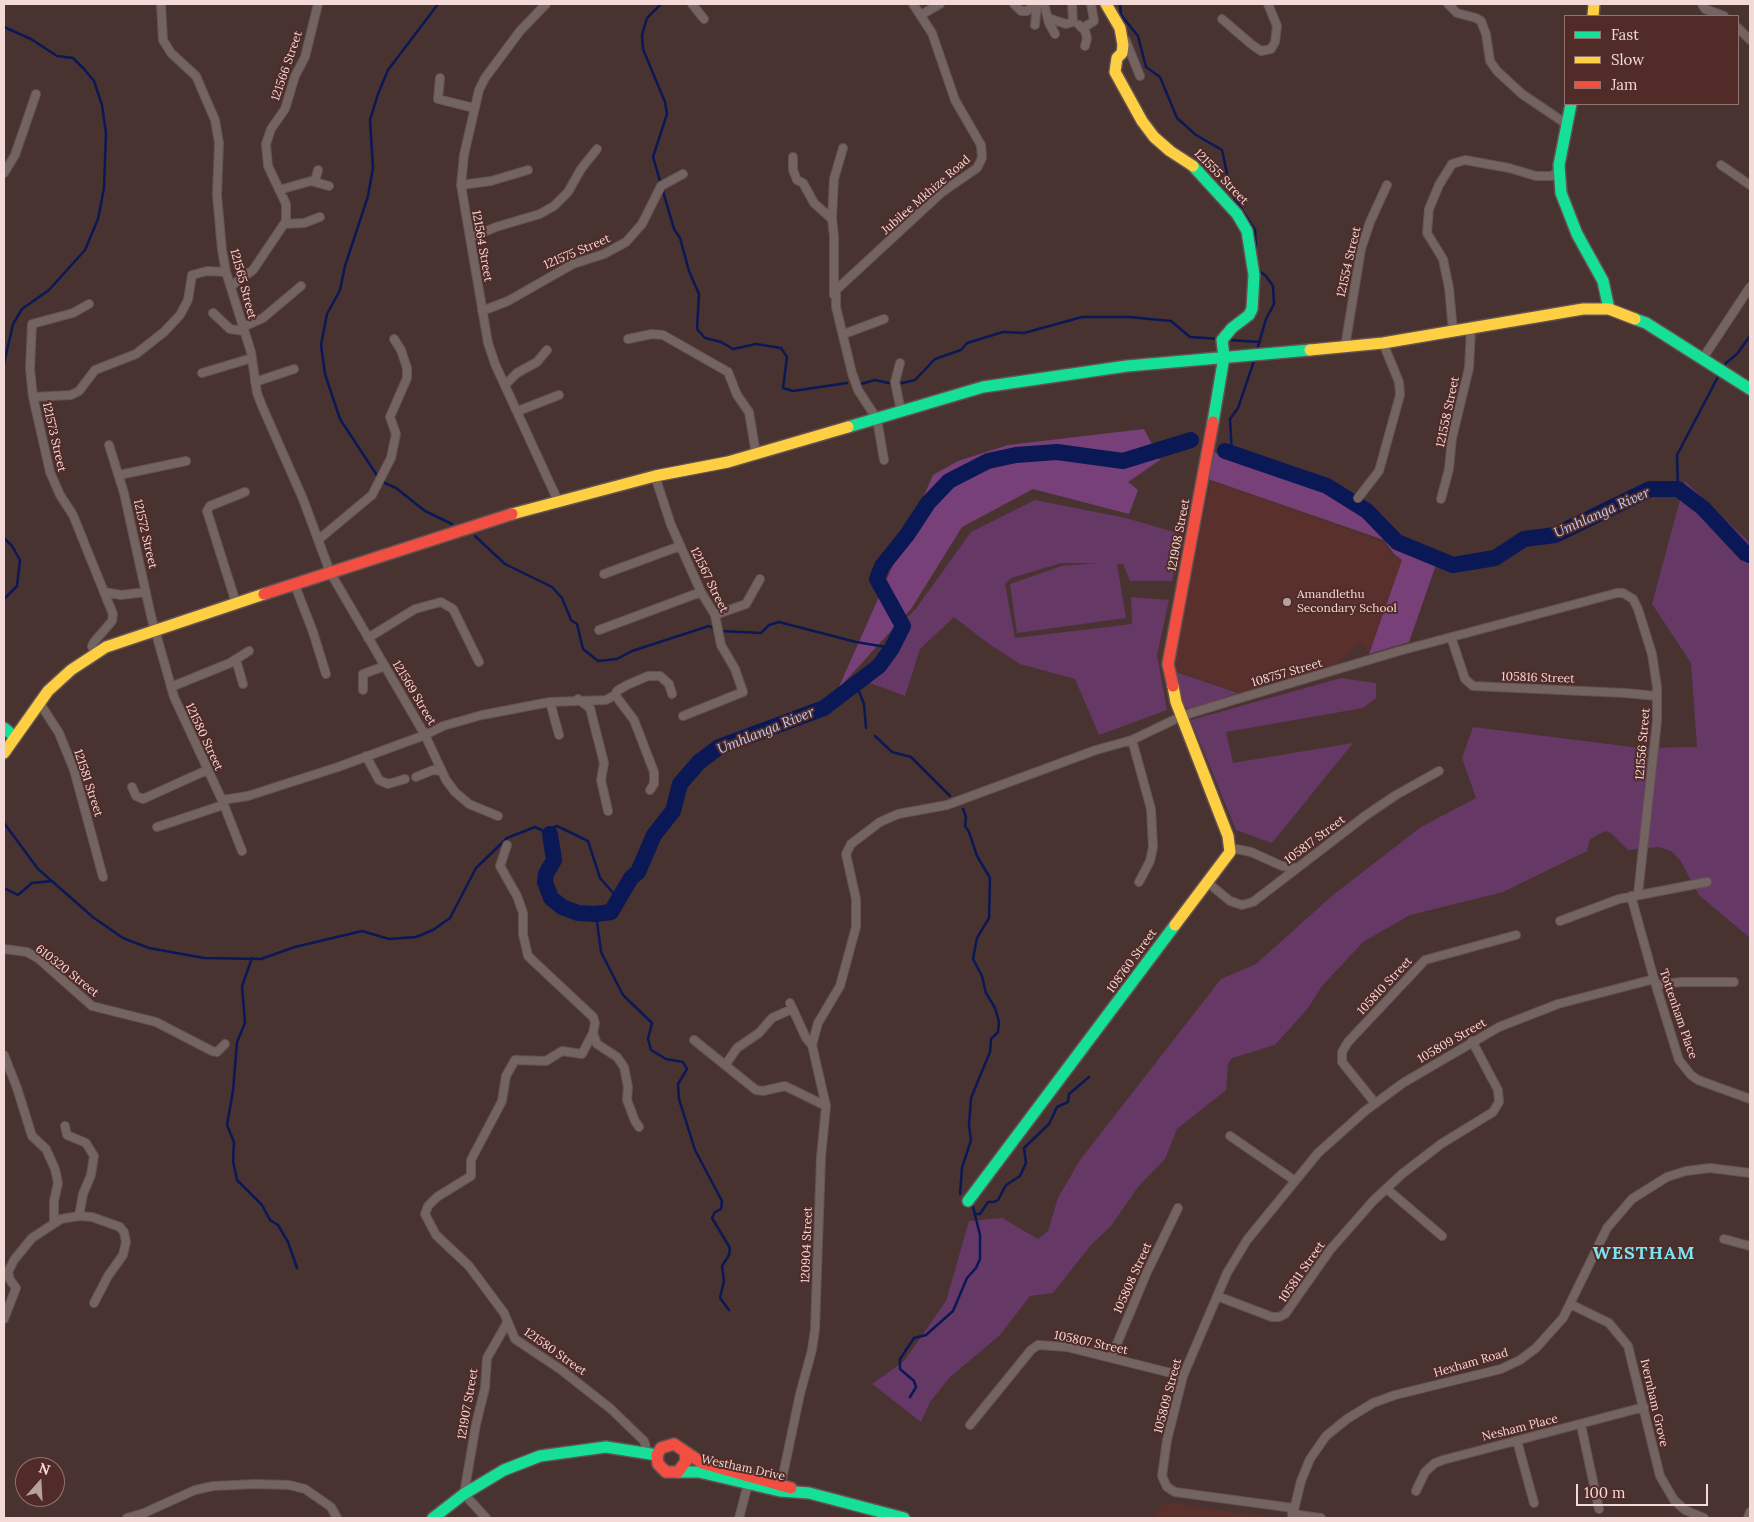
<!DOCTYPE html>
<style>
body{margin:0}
#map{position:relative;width:1754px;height:1522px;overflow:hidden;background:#483331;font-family:Lora,serif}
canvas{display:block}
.frame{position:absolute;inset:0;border:5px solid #f3dad7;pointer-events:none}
.legend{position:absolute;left:1564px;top:15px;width:175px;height:90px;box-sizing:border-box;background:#512b28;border:1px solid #92716e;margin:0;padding:6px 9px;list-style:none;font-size:15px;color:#f3dad7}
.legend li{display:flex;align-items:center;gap:10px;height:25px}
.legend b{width:25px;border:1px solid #92716e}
.north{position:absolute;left:15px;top:1457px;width:50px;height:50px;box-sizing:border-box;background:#512b28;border:1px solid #92716e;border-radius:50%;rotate:19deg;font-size:14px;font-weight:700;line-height:20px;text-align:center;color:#f3dad7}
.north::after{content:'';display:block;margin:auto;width:18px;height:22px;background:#b7a09d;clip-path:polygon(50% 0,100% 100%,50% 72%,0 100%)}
.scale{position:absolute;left:1576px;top:1484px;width:132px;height:22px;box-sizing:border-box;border:2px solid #f3dad7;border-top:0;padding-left:6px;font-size:15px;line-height:18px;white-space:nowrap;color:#f3dad7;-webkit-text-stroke:4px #512b28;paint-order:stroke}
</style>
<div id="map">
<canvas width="1754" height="1522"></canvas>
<div class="frame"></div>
<ul class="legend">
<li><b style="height:6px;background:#16e098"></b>Fast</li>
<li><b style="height:6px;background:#ffcf43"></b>Slow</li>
<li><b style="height:6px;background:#f24e42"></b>Jam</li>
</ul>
<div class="north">N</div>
<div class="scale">100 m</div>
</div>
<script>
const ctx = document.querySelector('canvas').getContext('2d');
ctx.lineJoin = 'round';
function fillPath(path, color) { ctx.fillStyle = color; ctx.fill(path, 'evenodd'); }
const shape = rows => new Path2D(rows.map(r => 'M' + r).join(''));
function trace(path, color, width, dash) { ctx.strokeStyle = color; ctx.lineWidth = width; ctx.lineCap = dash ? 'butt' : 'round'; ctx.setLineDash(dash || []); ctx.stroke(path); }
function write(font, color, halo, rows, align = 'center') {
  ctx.font = font + ' Lora,serif'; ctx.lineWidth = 4; ctx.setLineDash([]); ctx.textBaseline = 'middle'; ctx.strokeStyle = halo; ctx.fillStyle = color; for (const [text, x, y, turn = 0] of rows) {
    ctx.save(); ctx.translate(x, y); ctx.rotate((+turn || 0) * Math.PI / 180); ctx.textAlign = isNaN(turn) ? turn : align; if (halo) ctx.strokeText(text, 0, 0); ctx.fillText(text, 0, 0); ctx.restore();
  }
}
const built = shape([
 [1211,481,1383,542,1392,556,1402,560,1369,652,1360,643,1336,665,1240,693,1173,669],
 [1165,1502,1278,1518,1152,1518]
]);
const green = shape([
 [1685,481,1750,543,1750,938,1699,895,1680,860,1671,851,1659,847,1628,850,1611,833,1605,831,1590,839,1587,851,1503,892,1410,915,1363,942,1322,986,1308,1008,1275,1045,1232,1058,1228,1064,1226,1090,1177,1129,1165,1159,1138,1187,1111,1226,1091,1245,1053,1293,1030,1296,1000,1335,950,1377,930,1402,921,1422,872,1384,904,1361,946,1301,969,1221,1002,1218,1038,1239,1048,1231,1058,1198,1080,1160,1221,979,1256,964,1333,895,1421,827,1476,798,1462,758,1473,727,1640,748,1697,747,1691,663,1652,604],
 [1035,500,1126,518,1181,534,1172,581,1130,581,1123,564,1117,564,1126,618,1017,633,1010,584,1062,566,1098,563,1061,563,1011,578,1005,584,1015,638,1132,624,1131,597,1169,600,1157,655,1167,710,1099,735,1075,679,1020,664,989,644,954,617,920,649,905,696,867,682,887,664,906,628,905,619,915,610,971,532],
 [1173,671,1238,693,1189,710,1184,705],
 [1341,678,1376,683,1376,698,1363,708,1226,732,1233,763,1353,743,1272,843,1236,830,1191,720]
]);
const forest = shape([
 [1144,429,1160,460,1128,482,1138,490,1129,514,1033,489,962,527,911,609,838,689,933,475,958,461,1008,445],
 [1213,452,1326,489,1365,513,1395,545,1437,562,1409,642,1369,654,1402,560,1394,554,1384,540,1208,479]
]);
const stream = shape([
 [661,4,647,18,642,35,643,49,665,102,667,114,653,157,674,229,680,238,689,271,699,294,697,329,705,338,721,342,733,349,756,344,781,348,787,357,783,388,793,391,847,383],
 [1120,4,1121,15,1138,36,1146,67,1160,77,1177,118,1196,135,1222,150,1231,193,1255,230,1256,248],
 [4,27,31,39,57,56,73,58,84,69,94,81,102,105,106,133,104,188,98,219,85,250,49,290,22,309,13,324,4,364],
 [1228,340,1260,342],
 [1257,350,1266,319,1274,304,1273,286,1266,276,1258,270],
 [1723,368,1726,363,1737,354,1750,336],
 [861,384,875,380,889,383],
 [898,384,915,380,935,359,961,350,967,343,1003,332,1024,333,1082,317,1129,317,1171,321,1190,337,1220,339],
 [1232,453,1230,419,1238,408,1255,358],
 [378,477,340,419,325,374,321,345,327,314,340,290,345,266,368,196,373,168,370,120,378,94,388,70,438,4],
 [383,482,396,488,425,511,452,524],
 [1678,489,1677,455,1720,373],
 [475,536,505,564,552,587,562,598,571,620,577,624,583,649,598,661,617,659,632,651,709,626,715,629],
 [4,538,12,546,20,560,17,586,4,599],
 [721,631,761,633,769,625,779,622,856,642,892,648],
 [856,684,864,704,866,728],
 [875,736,892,752,911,757,950,796],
 [4,823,38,869,94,918,123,938,149,948,204,958,261,959,295,947,362,931,389,939,416,937,433,930,450,918,476,868,507,838,535,827,550,834,552,828,557,826,588,841,600,878,615,895,622,893],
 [4,888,18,895,32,883,52,881],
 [596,914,601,952,623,995,652,1023,648,1039,651,1050,666,1059,683,1062,687,1069,678,1084,679,1099,695,1150,722,1201,721,1209,715,1212,712,1218,730,1248,729,1255,722,1266,724,1281,720,1298,729,1310],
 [252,958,242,986,245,1023,237,1042,233,1091,227,1125,234,1142,233,1161,237,1180,262,1205,270,1220,278,1225,288,1242,297,1268],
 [960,1194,962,1168,971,1140,969,1125,971,1098,990,1052,991,1039,998,1032,999,1022,995,1008,986,993,982,976,973,959,977,938,989,918,990,878,977,856,969,832,965,826,966,817,963,809],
 [976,1214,980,1214,988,1202,994,1202,998,1200,1006,1185,1020,1176,1026,1163,1024,1148,1049,1124,1057,1107,1068,1102,1069,1094,1089,1077],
 [910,1397,916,1387,914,1381,900,1369,900,1359,914,1338,926,1335,953,1311,967,1278,976,1268,980,1259,980,1235,973,1207]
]);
const river = shape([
 [1225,451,1327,486,1367,511,1397,542,1453,565,1495,558,1524,539,1555,535,1650,489,1678,489,1703,508,1745,553,1750,555],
 [550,834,554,860,546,874,545,882,551,898,562,907,578,913,596,914,611,912,631,878,638,872,654,835,673,811,680,784,699,762,719,747,824,708,879,666,892,648,903,626,877,579,882,566,907,535,928,503,949,481,988,461,1016,455,1057,452,1123,461,1191,440]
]);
const street = shape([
 [161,4,163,40,171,53,196,76,215,120,219,143,217,195,222,250,226,272,251,352,257,393,262,406,303,499,330,572,425,735,443,726,482,715,550,702,606,700,615,695],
 [546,4,520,31,485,78,479,90,464,155,461,185,488,343,495,364,558,501],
 [692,4,704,19],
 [1014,4,1021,11,1027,11,1035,4],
 [1044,4,1049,23,1055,34],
 [1448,4,1457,13,1476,18,1481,21,1486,34,1490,61,1497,71,1522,94,1565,123],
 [1702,4,1705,9,1724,16],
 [921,15,940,4],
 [1048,18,1066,24,1073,22,1072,4],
 [1222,19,1251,44,1261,51,1271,49,1275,42,1277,26,1268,4],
 [1035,25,1037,4],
 [1079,25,1085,31,1087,38,1085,46],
 [1083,28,1094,21,1091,4],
 [1738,28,1750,40],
 [1125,39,1140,76],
 [440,78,438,99,474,108],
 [793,157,793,170,797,180,803,183,814,203,832,219,834,236,834,295],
 [1721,165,1750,185],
 [4,173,15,155,36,94],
 [315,181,318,170],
 [461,185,491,181,528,170],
 [279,190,311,181,329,186],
 [832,219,834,179,843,148],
 [284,224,304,223,320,217],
 [470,238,496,227,540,214,554,206,568,192,581,169,597,149],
 [231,286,253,270,286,221,286,204,268,166,266,144,271,129,285,109,295,76,305,57,318,4],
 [89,304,73,313,32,324,30,369,33,397,50,472,60,495,73,515,104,592,121,595,146,592],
 [482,311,508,301,573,264,604,254,626,242,642,224,661,186,683,174],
 [213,313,230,329,244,331],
 [243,327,263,318,301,286],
 [1453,331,1449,288,1443,259,1427,233,1429,209,1439,185,1452,164,1465,160,1509,168,1536,176,1552,176,1559,170],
 [844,334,884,319],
 [628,339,652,334,663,335,728,372,737,395,749,412,756,454],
 [1345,347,1361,249,1370,222,1387,185],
 [1703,358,1750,287],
 [900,363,895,382,901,411],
 [202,373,252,358],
 [255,382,294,369],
 [505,385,517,373,537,362,547,350],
 [33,397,71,395,79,391,95,370,136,354,164,332,180,315,188,300,192,275,207,271,226,272],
 [518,411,559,395],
 [109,445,124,493,151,616,174,697,222,800,242,851],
 [884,460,877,419,858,390,852,373,836,307,836,290,941,193,977,168,982,158,981,145,955,100,932,33,913,4],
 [119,475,186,461],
 [655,476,671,525,701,592,715,615,721,645,735,669,743,692,683,716],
 [1358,498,1379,471,1400,395,1399,382,1383,343],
 [1441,499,1449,469,1452,438,1469,368,1471,328],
 [318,540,372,495,391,458,396,434,390,417,407,378,407,368,401,350,394,339],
 [604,574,680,546],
 [294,583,313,632,326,674],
 [236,603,207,511,210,506,245,492],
 [715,615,746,604,760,579],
 [599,630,701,592],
 [1451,637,1465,679,1473,686,1625,693,1657,696],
 [368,638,415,609,441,602,453,609,479,662],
 [95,653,92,646,94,642,112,621,113,614,104,592],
 [236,660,243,684],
 [171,687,230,663,249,651],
 [363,690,363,674,385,666],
 [578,699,590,708,604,763,601,780,608,811],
 [39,702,59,733,74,770,103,877],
 [550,702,559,735],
 [1132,740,1151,809,1153,847,1150,861,1139,882],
 [366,756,379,780,388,784,405,779],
 [416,777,433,770,442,771],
 [132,787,136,796,143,799,207,770],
 [650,790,654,784,654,772,634,720,615,695,617,691,627,685,648,676,660,676,669,684,672,694],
 [222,800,248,796,338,767,425,735,446,780,455,792,469,804,498,816],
 [157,827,223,805],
 [507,845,500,866,517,896,523,913,523,934,528,956,593,1017,595,1023,593,1033,582,1054,562,1051,546,1061,515,1060,506,1076,502,1101,471,1160,471,1176,437,1197,428,1206,425,1214,436,1235,469,1266,504,1313,515,1339,560,1369,611,1409,644,1441,648,1453],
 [1231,848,1251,852,1282,866,1297,868],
 [1207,882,1230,901,1242,905,1253,902,1365,816,1396,795,1439,771],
 [1631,896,1654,979,1679,1060,1691,1075,1698,1080,1750,1099],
 [1560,921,1619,899,1707,882],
 [4,949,27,952,39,959,92,1006,156,1022,212,1051,217,1052,225,1044],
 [1657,985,1681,982,1734,982],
 [593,1033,597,1044,617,1057,624,1067,628,1087,627,1100,635,1121,639,1127],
 [694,1040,756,1090,763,1091,785,1086,826,1106],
 [812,1045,818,1023,840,986,856,927,856,899,846,854,851,844,880,822,898,814,947,805,1096,750,1132,740,1182,716,1234,700,1399,651,1617,593,1623,593,1633,599,1638,609,1652,654,1657,687,1657,721,1638,894],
 [4,1055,17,1088,32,1136,46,1149,55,1169,58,1183,54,1201,54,1222],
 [726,1064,737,1048,759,1033,772,1018,792,1009],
 [1375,1103,1342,1062,1342,1052,1348,1042,1425,960,1516,935],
 [65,1126,67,1135,86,1143,94,1156,91,1175,83,1194,79,1216],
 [1230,1136,1294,1180],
 [1387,1189,1442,1236],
 [1724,1239,1750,1246],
 [1217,1296,1272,1317,1279,1317,1285,1314,1330,1250,1373,1201,1402,1174,1441,1144,1493,1112,1499,1102,1498,1090,1472,1041],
 [1570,1304,1609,1323,1628,1346,1660,1476,1674,1500,1685,1510,1704,1518],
 [4,1319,16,1288,10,1280,8,1272,14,1260,32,1238,61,1219,79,1216,92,1217,120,1227,124,1232,126,1242,123,1255,108,1276,94,1303],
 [1111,1358,1147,1272,1178,1208],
 [970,1425,1031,1350,1038,1345,1067,1347,1183,1376],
 [1581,1425,1599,1509],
 [1517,1441,1534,1503],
 [780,1489,800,1394,812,1350,815,1329,821,1157,826,1106,812,1045,806,1038,790,1003],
 [1416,1491,1425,1472,1435,1463,1443,1460,1644,1407],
 [1293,1508,1175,1492,1167,1487,1162,1476,1167,1440,1183,1376,1227,1273,1247,1240,1318,1153,1365,1111,1403,1083,1499,1027,1558,1004,1654,979],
 [1292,1514,1321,1518],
 [127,1518,144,1513,195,1490,213,1486,256,1484,289,1485,305,1489,331,1507,337,1518],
 [486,1518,464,1494,476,1424,485,1388,487,1358,507,1323],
 [739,1518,748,1484],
 [1292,1518,1301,1481,1310,1459,1326,1436,1347,1419,1373,1403,1395,1395,1501,1369,1520,1360,1536,1348,1563,1318,1607,1228,1632,1199,1667,1177,1686,1171,1710,1168,1750,1173],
 [1748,1518,1750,1512]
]);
const fast = shape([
 [1571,104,1559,165,1561,193,1577,234,1603,281,1609,309],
 [1193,166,1237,214,1247,231,1254,275,1252,309,1249,315,1232,328,1222,340,1224,357,1213,422],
 [1635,319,1646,323,1750,389],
 [848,427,983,387,1127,366,1310,350],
 [4,728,15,737],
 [968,1201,1175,925],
 [678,1472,699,1472,780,1491,809,1493,904,1518],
 [433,1518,464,1494,504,1470,540,1456,606,1447,657,1455]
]);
const slow = shape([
 [1106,4,1120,28,1123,45,1122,53,1117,58,1115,72,1142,121,1154,137,1170,151,1193,166],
 [1593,16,1594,4],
 [1310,350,1383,343,1583,309,1609,309,1635,319],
 [512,514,655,476,728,462,848,427],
 [1173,686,1176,702,1228,836,1230,852,1175,925],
 [4,753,48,691,71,670,106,647,264,594]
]);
const jam = shape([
 [264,594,512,514],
 [1173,686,1168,664,1213,422],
 [685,1452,686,1461,678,1472,666,1472,658,1464,657,1455,661,1448,674,1444,702,1463,791,1488]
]);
const markers = [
 [1287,602,5,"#b7a09d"]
];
const streetNames = [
 ["121566 Street",287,66,-71],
 ["121555 Street",1221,177,46],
 ["Jubilee Mkhize Road",926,195,-41],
 ["121564 Street",482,246,80],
 ["121575 Street",577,252,-23],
 ["121554 Street",1349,262,-77],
 ["121565 Street",243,284,75],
 ["121558 Street",1448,412,-78],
 ["121573 Street",54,437,77],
 ["121572 Street",145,534,77],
 ["121908 Street",1179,535,-79],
 ["121567 Street",709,580,64],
 ["108757 Street",1287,673,-16],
 ["105816 Street",1538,678,2],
 ["121569 Street",414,693,59],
 ["121580 Street",204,737,65],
 ["121556 Street",1643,744,-85],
 ["121581 Street",88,783,72],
 ["105817 Street",1315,840,-37],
 ["108760 Street",1132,961,-54],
 ["610320 Street",67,971,38],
 ["105810 Street",1385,986,-47],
 ["Tottenham Place",1678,1014,71],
 ["105809 Street",1452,1041,-30],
 ["120904 Street",807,1245,-88],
 ["105811 Street",1302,1272,-55],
 ["105808 Street",1133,1278,-66],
 ["105807 Street",1091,1343,12],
 ["121580 Street",555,1352,35],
 ["Hexham Road",1471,1363,-16],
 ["105809 Street",1168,1396,-75],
 ["Ivernham Grove",1654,1403,77],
 ["121907 Street",468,1404,-80],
 ["Nesham Place",1520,1428,-14],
 ["Westham Drive",743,1468,12]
];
const poiNames = [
 ["Amandlethu",1297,595],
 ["Secondary School",1297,609]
];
const waterNames = [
 ["Umhlanga River",1602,513,-24],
 ["Umhlanga River",766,731,-22]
];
const districtNames = [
 ["WESTHAM",1644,1254]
];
fillPath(built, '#59302c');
fillPath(green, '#663866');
fillPath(forest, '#784078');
trace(stream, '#0a1856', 2.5);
trace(river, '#0a1856', 16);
trace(street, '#645250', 10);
trace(fast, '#645250', 14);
trace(slow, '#645250', 14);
trace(jam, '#645250', 14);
trace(street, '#736361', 8);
trace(fast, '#16e098', 11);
trace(slow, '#ffcf43', 11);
trace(jam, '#f24e42', 11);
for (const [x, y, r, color] of markers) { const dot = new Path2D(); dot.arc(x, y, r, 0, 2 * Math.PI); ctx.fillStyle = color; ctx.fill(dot); trace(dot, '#512b28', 2); }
write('12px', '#f3dad7', '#512b28', streetNames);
write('12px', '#f3dad7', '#512b28', poiNames, 'left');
write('italic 14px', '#bacef7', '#512b28', waterNames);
ctx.letterSpacing = '1px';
write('bold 18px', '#7ae5f1', '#512b28', districtNames);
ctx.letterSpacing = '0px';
</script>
